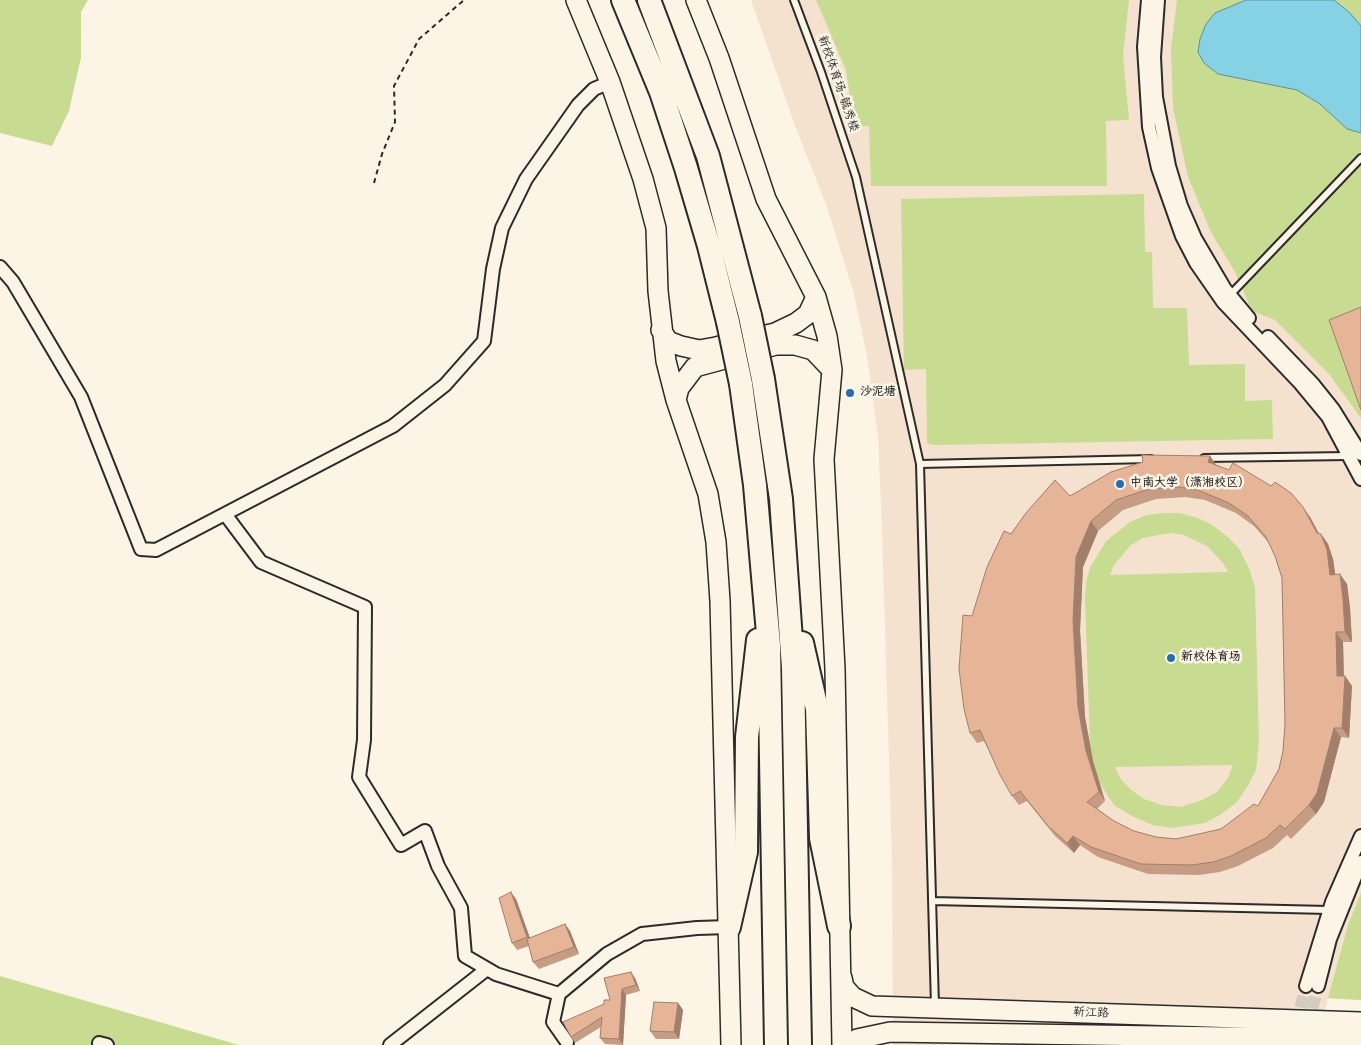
<!DOCTYPE html>
<meta charset="utf-8">
<style>
body{margin:0}
canvas{display:block;background:#fcf5e5}
</style>
<canvas width="1361" height="1045"></canvas>
<script>
const ctx = document.querySelector('canvas').getContext('2d');
ctx.lineJoin = 'round';
function fillPath(path, color) { ctx.fillStyle = color; ctx.fill(path, 'evenodd'); }
const shape = rows => new Path2D(rows.map(r => 'M' + r).join(''));
function trace(path, color, width, dash) { ctx.strokeStyle = color; ctx.lineWidth = width; ctx.lineCap = dash ? 'butt' : 'round'; ctx.setLineDash(dash || []); ctx.stroke(path); }
function write(font, color, halo, rows, align = 'center') {
  ctx.font = font + ' Kalam,"LXGW WenKai TC",sans-serif'; ctx.lineWidth = 5; ctx.setLineDash([]); ctx.textBaseline = 'middle'; ctx.strokeStyle = halo; ctx.fillStyle = color; for (const [text, x, y, turn = 0] of rows) {
    ctx.save(); ctx.translate(x, y); ctx.rotate((+turn || 0) * Math.PI / 180); ctx.textAlign = isNaN(turn) ? turn : align; if (halo) ctx.strokeText(text, 0, 0); ctx.fillText(text, 0, 0); ctx.restore();
  }
}
const built = shape([
 [751,0,1361,0,1361,1000,1328,999,1315,1045,893,1045,892,860,882,531,878,436,867,356,854,294,828,210,794,123]
]);
const green = shape([
 [0,0,88,0,81,12,81,57,69,111,52,146,0,133],
 [816,0,1129,0,1123,55,1129,120,1106,121,1107,186,871,186,869,126,854,126,846,70],
 [1177,0,1361,0,1361,418,1329,374,1275,320,1252,311,1235,272,1211,232,1188,177,1173,108,1171,49],
 [1144,194,1145,252,1152,252,1153,308,1187,308,1189,365,1245,364,1245,401,1272,400,1273,439,933,445,927,443,926,369,904,370,901,199],
 [1164,513,1179,513,1198,518,1211,524,1229,538,1240,550,1250,571,1255,588,1259,742,1256,770,1249,784,1237,802,1220,815,1205,823,1173,828,1152,825,1130,815,1114,805,1095,776,1090,746,1085,598,1086,582,1090,568,1106,541,1130,522,1147,515],
 [1170,533,1184,535,1207,546,1223,563,1228,572,1110,575,1114,565,1130,546,1142,538],
 [1233,765,1228,778,1217,792,1200,801,1180,807,1162,805,1144,799,1130,789,1120,778,1115,767],
 [1361,893,1361,1000,1328,998,1348,925],
 [0,976,239,1045,0,1045]
]);
const water = shape([
 [1246,0,1334,0,1349,12,1361,26,1361,133,1347,129,1320,104,1297,90,1218,74,1204,63,1198,52,1200,39,1206,24,1215,13,1246,0]
]);
const streetTunnel = shape([
 [1296,1025,1306,986],
 [1308,1026,1318,986]
]);
const path = shape([
 [374,183,382,154,395,122,394,86,419,39,464,0]
]);
const lane = shape([
 [794,0,821,72,856,177,920,464,935,1006],
 [1229,296,1361,158],
 [1204,458,1349,456],
 [920,464,1151,459],
 [932,901,1329,910]
]);
const street = shape([
 [1148,0,1144,47,1149,127,1158,168,1182,236,1196,263,1223,302,1299,382,1328,417,1361,479],
 [1158,0,1154,57,1156,97,1169,166,1181,206,1195,238,1225,289,1249,318],
 [0,267,13,282,81,397,141,549,156,550,393,426,445,385,484,341,493,269,502,228,526,179,578,105,594,89,610,82],
 [1268,337,1313,384,1333,409,1361,454],
 [225,514,261,562,365,607,364,740,359,777,401,845,425,831,438,866,461,908,465,956,496,974,559,994],
 [1306,986,1332,902,1361,836],
 [1318,986,1330,939,1361,862],
 [567,1042,553,1022,559,994,607,954,642,934,697,928,729,927],
 [99,1043,107,1045],
 [390,1045,487,969]
]);
const primary = shape([
 [576,0,610,82,643,179,656,228,658,291,666,361,676,400,708,494,716,542,720,601,731,1045],
 [696,0,719,58,766,199,816,297,827,336,832,370,824,459,835,669,842,1045],
 [661,330,668,341,681,346,699,350,716,347,775,333,796,323,808,314,816,297],
 [676,400,679,388,695,367,776,345,795,345,813,350,832,370],
 [842,978,844,987,853,997,872,1006,1361,1022],
 [852,1045,857,1039,890,1032,1361,1039]
]);
const highway = shape([
 [623,0,661,92,686,168,709,246,728,322],
 [649,0,708,156,750,316],
 [763,379,781,499,793,668,800,1045],
 [741,384,755,485,769,645,776,1045],
 [802,643,817,709,821,838,839,926],
 [729,927,746,852,747,737,758,640]
]);
const highwayBridge = shape([
 [750,316,763,379],
 [728,322,741,384]
]);
const wall = shape([
 [1210,456,1216,466,1310,517,1319,534,1321,534,1328,544,1333,559,1335,574,1347,584,1350,608,1352,642,1343,642,1344,676,1345,676,1352,686,1349,738,1341,737,1324,802,1316,814,1291,839,1287,835,1273,848,1238,866,1220,872,1199,875,1148,874,1098,857,1080,845,1074,853,1055,836,1027,801,1019,805,1012,796,984,741,977,743,970,733,972,616,1011,534,1070,496],
 [1185,497,1205,500,1236,513,1254,526,1268,542,1275,556,1282,578,1285,724,1283,751,1279,769,1258,806,1221,829,1176,839,1156,837,1134,831,1114,821,1097,809,1105,801,1093,761,1085,717,1080,630,1083,567,1098,531,1123,510,1156,499],
 [516,899,530,938,565,924,570,931,579,954,539,969,533,962,529,946,517,950,512,943],
 [604,978,635,978,640,991,626,995,623,1045,605,1044,600,1038,601,1027,575,1043,571,1037,604,1004,610,1000],
 [678,1003,683,1010,679,1039,656,1039,650,1031]
]);
const shadedWall = shape([
 [1210,456,1217,466,1208,462],
 [1303,507,1310,517,1324,543,1317,533],
 [1091,521,1098,531,1083,567,1080,630,1085,717,1093,761,1105,801,1099,792,1086,751,1078,707,1073,621,1076,557],
 [1321,534,1328,544,1333,559,1337,585,1330,575],
 [1340,574,1347,584,1350,608,1352,642,1345,632],
 [1336,632,1343,642,1344,686,1337,676],
 [1345,676,1352,686,1349,738,1342,728],
 [1334,728,1341,737,1324,802,1316,814,1309,805],
 [1073,836,1080,845,1074,853,1067,843],
 [511,892,516,899,532,944,527,937],
 [565,924,570,931,579,954,574,947],
 [631,972,635,978,640,991,636,985],
 [622,989,626,995,623,1045,619,1039],
 [678,1003,683,1010,679,1039,674,1032]
]);
const building = shape([
 [1361,307,1361,410,1329,320,1361,307],
 [1142,455,1210,456,1208,462,1229,470,1233,463,1271,486,1275,482,1291,493,1303,507,1317,533,1321,534,1327,550,1330,575,1340,574,1343,599,1345,632,1336,632,1337,676,1345,676,1342,728,1334,728,1317,793,1309,805,1285,829,1280,825,1266,838,1231,856,1213,862,1192,865,1141,864,1091,847,1073,836,1067,843,1048,826,1020,791,1012,796,1000,775,980,730,970,733,964,709,959,669,963,615,972,616,987,567,1004,531,1011,534,1026,513,1055,480,1070,496,1111,472,1143,462,1142,455],
 [1179,487,1198,490,1229,503,1248,516,1266,537,1275,556,1282,578,1285,724,1283,751,1279,769,1258,806,1254,804,1221,829,1176,839,1156,837,1134,831,1114,821,1087,802,1099,792,1086,751,1078,707,1073,621,1076,557,1091,521,1116,500,1149,489,1179,487],
 [511,892,527,937,512,943,499,898,511,892],
 [565,924,574,947,533,962,527,939,565,924],
 [631,972,636,985,622,989,619,1039,600,1038,602,1017,571,1037,563,1022,604,1004,604,1000,610,1000,604,978,631,972],
 [654,1002,678,1003,674,1032,650,1031,654,1002]
]);
const markers = [
 [850,393,5,"#1f6fb2"],
 [1120,484,5,"#1f6fb2"],
 [1171,658,5,"#1f6fb2"]
];
const streetNames = [
 ["新校体育场-毓秀楼",837,84,71],
 ["靳江路",1091,1014,2]
];
const poiNames = [
 ["沙泥塘",860,393],
 ["中南大学（潇湘校区）",1130,484],
 ["新校体育场",1181,658]
];
fillPath(built, '#f5e2ce');
fillPath(green, '#c7dc91');
fillPath(water, '#85d2e5');
trace(water, '#618f9b', 1);
trace(streetTunnel, '#d2cdc0', 12, [12, 6]);
trace(lane, '#2b2b2b', 10);
trace(street, '#2b2b2b', 16);
trace(primary, '#2b2b2b', 22);
trace(highway, '#2b2b2b', 26);
trace(path, '#2b2b2b', 2, [5, 4]);
trace(lane, '#fcf5e5', 6);
trace(street, '#fcf5e5', 12);
trace(primary, '#fcf5e5', 19);
trace(highway, '#fcf5e5', 22);
trace(highwayBridge, '#2b2b2b', 26, []);
trace(highwayBridge, '#fcf5e5', 22);
fillPath(wall, '#c69c83');
fillPath(shadedWall, '#a17f6a');
fillPath(building, '#e6b598');
trace(building, '#a17f6a', 1);
for (const [x, y, r, color] of markers) { const dot = new Path2D(); dot.arc(x, y, r, 0, 2 * Math.PI); ctx.fillStyle = color; ctx.fill(dot); trace(dot, '#fcf5e5', 2); }
write('12px', '#2b2b2b', '#fcf5e5', streetNames);
write('bold 12px', '#2b2b2b', '#fcf5e5', poiNames, 'left');
</script>
